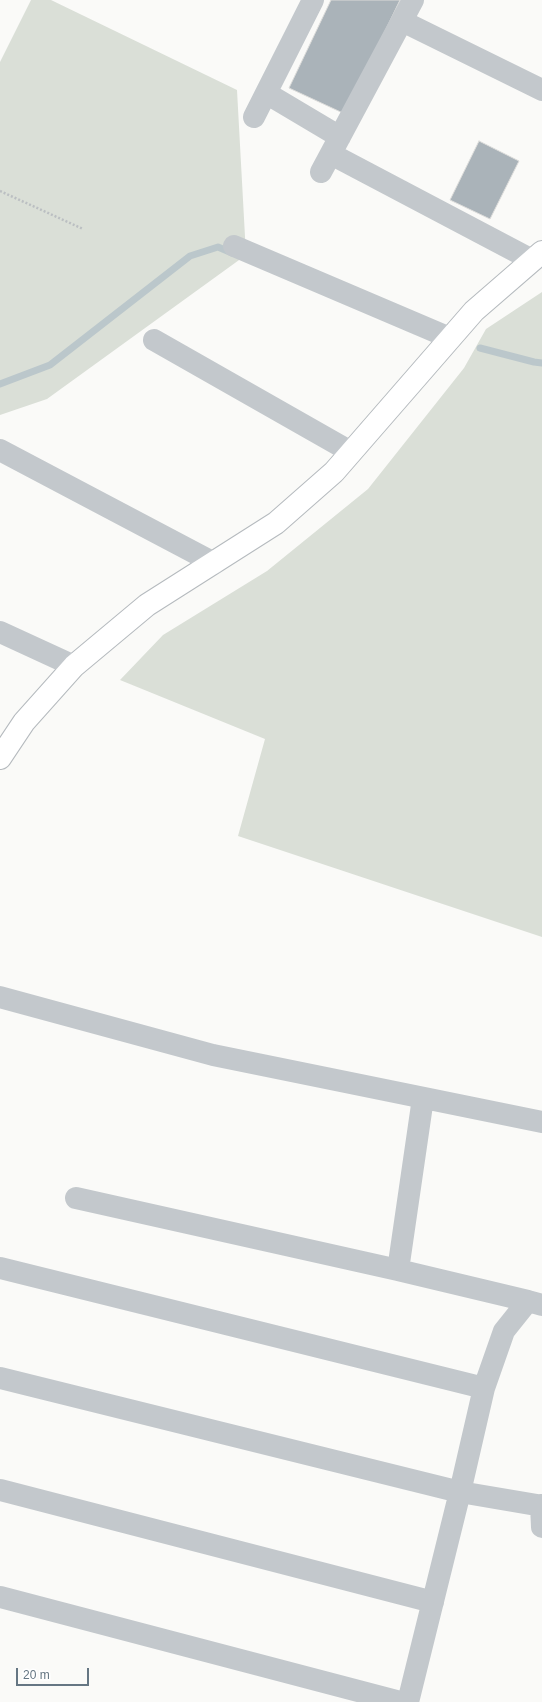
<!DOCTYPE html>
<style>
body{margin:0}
#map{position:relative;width:542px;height:1702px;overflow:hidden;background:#fafaf8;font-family:Arial,sans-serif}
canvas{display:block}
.scale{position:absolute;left:16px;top:1668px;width:73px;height:18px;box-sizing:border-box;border:2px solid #657683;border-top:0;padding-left:5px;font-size:12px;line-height:14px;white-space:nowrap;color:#657683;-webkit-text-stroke:3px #fff;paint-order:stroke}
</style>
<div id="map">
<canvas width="542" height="1702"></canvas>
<div class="scale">20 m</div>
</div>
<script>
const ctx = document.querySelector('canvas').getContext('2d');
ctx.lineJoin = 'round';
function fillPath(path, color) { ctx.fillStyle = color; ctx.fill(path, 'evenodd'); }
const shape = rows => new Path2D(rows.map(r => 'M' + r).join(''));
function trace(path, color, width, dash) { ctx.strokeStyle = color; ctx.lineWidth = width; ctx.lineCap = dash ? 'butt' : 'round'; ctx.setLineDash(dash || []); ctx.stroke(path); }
const green = shape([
 [31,0,51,0,237,90,246,255,47,399,0,415,0,62],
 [542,292,542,937,238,836,265,739,120,680,163,635,267,571,368,489,464,368,486,329]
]);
const stream = shape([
 [480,348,534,362,542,363],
 [0,384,50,365,190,256,218,247,232,253]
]);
const building = shape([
 [331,0,400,0,345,114,289,88,331,0],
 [479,141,519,161,490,219,450,200,479,141]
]);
const path = shape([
 [0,191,83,229]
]);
const minor = shape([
 [402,21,542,90],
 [266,93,340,137],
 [254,117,313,0],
 [331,154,532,260],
 [321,172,413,0],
 [234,246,450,338],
 [154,340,351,452],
 [0,450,214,563],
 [0,632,74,666],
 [0,997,213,1055,542,1122],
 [423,1098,398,1270,528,1301],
 [76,1198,398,1270],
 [0,1268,484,1388],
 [0,1378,460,1492,542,1506],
 [0,1490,433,1602],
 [541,1505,542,1527],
 [0,1597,400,1702],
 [408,1702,460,1492,484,1388,504,1331,528,1301,542,1305]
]);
const major = shape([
 [0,758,24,722,74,666,147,605,276,523,334,472,474,311,542,252]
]);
fillPath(green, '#dadfd7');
trace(stream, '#bbc7cb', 7);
fillPath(building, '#aab3b9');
trace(building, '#dcdcda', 1);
trace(major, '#b5babe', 24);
trace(path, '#bbbfc2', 2.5, [2, 2]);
trace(minor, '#c3c8cc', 22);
trace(major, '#fff', 22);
</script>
